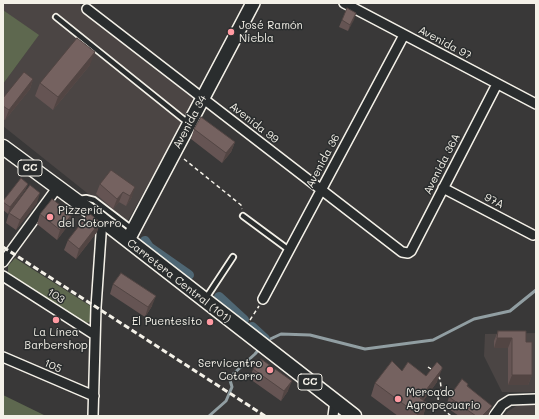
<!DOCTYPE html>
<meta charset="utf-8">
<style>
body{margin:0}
#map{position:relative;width:539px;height:419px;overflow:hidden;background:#393838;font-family:Mali,sans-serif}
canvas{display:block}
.frame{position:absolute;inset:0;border:4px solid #f4f1e8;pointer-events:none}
</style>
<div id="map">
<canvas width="539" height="419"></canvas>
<div class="frame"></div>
</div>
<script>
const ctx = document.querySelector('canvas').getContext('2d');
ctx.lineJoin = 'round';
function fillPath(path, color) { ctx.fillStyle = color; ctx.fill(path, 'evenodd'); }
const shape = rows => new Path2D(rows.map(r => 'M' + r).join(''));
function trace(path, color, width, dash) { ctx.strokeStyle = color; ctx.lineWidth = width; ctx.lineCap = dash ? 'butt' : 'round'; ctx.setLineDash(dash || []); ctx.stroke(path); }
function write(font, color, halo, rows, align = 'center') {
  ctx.font = font + ' Mali,sans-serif'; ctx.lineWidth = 3; ctx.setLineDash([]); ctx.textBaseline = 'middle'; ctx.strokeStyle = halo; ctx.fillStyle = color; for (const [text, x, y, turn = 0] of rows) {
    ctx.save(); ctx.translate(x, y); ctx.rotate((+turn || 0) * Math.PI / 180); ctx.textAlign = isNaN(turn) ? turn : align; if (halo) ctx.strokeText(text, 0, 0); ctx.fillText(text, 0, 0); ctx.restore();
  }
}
const built = shape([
 [3,3,81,3,80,6,194,97,165,154,126,224,3,126,3,84,38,36,3,10],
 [536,333,536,392,502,392,484,356,485,334],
 [518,405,536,405,536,416,504,416,508,411]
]);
const green = shape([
 [3,10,39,35,3,84],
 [15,258,92,307,91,321,87,323,82,321,8,273,8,266],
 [3,395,46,416,3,416]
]);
const stream = shape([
 [266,341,281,334,310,335,365,349,433,340,474,319,510,311,536,290],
 [209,416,226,401,232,387,230,380,231,376,255,354,261,347]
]);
const canal = shape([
 [145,241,149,247,189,275],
 [219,297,244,320],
 [252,327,265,339]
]);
const path = shape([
 [184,159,241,205,242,209],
 [250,320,259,306],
 [428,367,431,369],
 [438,376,440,379,441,387,438,398,439,404,442,408,451,416]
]);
const lane = shape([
 [56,17,188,123],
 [79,199,86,198,94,200,132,229],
 [243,216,289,250],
 [206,298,233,257]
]);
const street = shape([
 [344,3,536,104],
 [87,9,402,252,408,253,411,251,497,84],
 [443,188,533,235],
 [3,262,57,188],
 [3,276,95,335],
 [263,299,404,35],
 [3,357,94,396],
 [93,416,96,307,102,220],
 [333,416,335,401],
 [494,416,502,405,510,400,536,399]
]);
const secondary = shape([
 [128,240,253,3]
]);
const primary = shape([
 [3,147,102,220,354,416]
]);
const rail = shape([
 [3,247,265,416]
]);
const wall = shape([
 [356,13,348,31,339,27,342,20],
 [90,65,53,110,35,96,40,83],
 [33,79,30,89,5,120,3,119,3,98],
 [194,129,235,142,231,152,222,163,191,139],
 [111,170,132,197,126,206,119,202,113,209,96,194,100,184],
 [28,184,25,190,8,214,3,210,3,201],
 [37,203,16,230,6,223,9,213],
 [40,214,69,224,57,240,37,224],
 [100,222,97,232,76,259,64,250,68,240],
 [113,284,152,306,145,317,110,294],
 [498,331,526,342,532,375,528,385,508,385,508,348,494,348,494,341],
 [253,369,288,391,281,401,250,379],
 [402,371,426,376,437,382,423,401,427,403,423,416,398,416,371,396,375,383],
 [468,386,488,416,459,416,446,407,449,397]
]);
const shadedWall = shape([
 [356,13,354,20,348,31,350,25],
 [95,52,90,65,53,110,58,97],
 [33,79,30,89,5,120,9,110],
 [235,142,231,152,222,163,226,153],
 [28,184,25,190,8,214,10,207],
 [135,187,132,197,126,206,130,196],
 [123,192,119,202,113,209,117,199],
 [40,193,37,203,16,230,20,220],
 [72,214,69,224,57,240,60,230],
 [100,222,97,232,76,259,79,249],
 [156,296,152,306,145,317,148,307],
 [497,338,512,338,508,348,494,348],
 [442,369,437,382,416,411,420,398],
 [512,375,532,375,528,385,508,385],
 [292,381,288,391,281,401,284,391],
 [427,403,423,416,417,416,417,414],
 [492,406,488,416,482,416]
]);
const building = shape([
 [347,8,356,13,350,25,342,20,347,8],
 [77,38,95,52,58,97,40,83,77,38],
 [24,72,33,79,9,110,3,106,3,98,24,72],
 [201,117,235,142,226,153,194,129,201,117],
 [111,170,135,187,130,196,123,192,117,199,100,184,111,170],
 [21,178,28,184,10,207,3,202,3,201,21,178],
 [30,185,40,193,20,220,9,213,30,185],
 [52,199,72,214,60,230,40,214,52,199],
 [89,213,100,222,79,249,68,240,89,213],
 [121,273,156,296,148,307,113,284,121,273],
 [498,331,526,331,526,342,532,342,532,375,512,375,512,338,497,338,498,331],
 [261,359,292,381,284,391,253,369,261,359],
 [392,361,402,371,408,362,426,376,437,362,442,367,442,369,420,398,427,403,420,413,417,414,375,383,392,361],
 [462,379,468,384,467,386,492,406,482,416,476,416,449,397,462,379]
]);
const markers = [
 [231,32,4,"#ff9aa2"],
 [50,217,4,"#ff9aa2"],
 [56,320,4,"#ff9aa2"],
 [210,322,4,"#ff9aa2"],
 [270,370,4,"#ff9aa2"],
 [398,399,4,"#ff9aa2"]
];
const shields = [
 [30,168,24],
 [310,382,24]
];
const shieldNames = [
 ["CC",30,168],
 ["CC",310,382]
];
const poiNames = [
 ["José Ramón",239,26],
 ["Niebla",239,39],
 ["Pizzería",58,211],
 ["del Cotorro",58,224],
 ["El Puentesito",202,322,"right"],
 ["La Línea",56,333,"center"],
 ["Barbershop",56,346,"center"],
 ["Servicentro",262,364,"right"],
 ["Cotorro",262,377,"right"],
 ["Mercado",406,393],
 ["Agropecuario",406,406]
];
const streetNames = [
 ["Avenida 97",445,43,28],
 ["Avenida 34",190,122,-62],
 ["Avenida 99",254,123,38],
 ["Avenida 36",323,161,-62],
 ["Avenida 36A",442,164,-63],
 ["97A",494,201,27],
 ["Carretera Central (101)",179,281,38],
 ["103",56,296,33],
 ["105",53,366,24]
];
fillPath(built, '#4b4544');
fillPath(green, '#5e684f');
trace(stream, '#919ea2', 3);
trace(canal, '#4f6774', 10);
trace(lane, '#f4f1e8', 8);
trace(street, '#f4f1e8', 12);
trace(secondary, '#f4f1e8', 16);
trace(primary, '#f4f1e8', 17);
trace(path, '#f4f1e8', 1.5, [4, 3]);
trace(lane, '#2a2d2e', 4.5);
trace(street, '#2a2d2e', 9);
trace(secondary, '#2a2d2e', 13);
trace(primary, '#2a2d2e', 14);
trace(rail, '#f4f1e8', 3, [6, 3]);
fillPath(wall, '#655453');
fillPath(shadedWall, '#524543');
fillPath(building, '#756260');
trace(building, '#524543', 1);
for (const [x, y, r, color] of markers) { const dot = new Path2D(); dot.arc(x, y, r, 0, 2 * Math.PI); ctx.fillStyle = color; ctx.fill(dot); trace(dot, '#2a2d2e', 1.5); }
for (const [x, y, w] of shields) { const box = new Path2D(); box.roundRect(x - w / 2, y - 8, w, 16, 3); ctx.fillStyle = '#2a2d2e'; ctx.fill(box); trace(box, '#f4f1e8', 1); }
write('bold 10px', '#f4f1e8', null, shieldNames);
write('11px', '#f4f1e8', '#2a2d2e', poiNames, 'left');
write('11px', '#f4f1e8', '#2a2d2e', streetNames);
</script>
